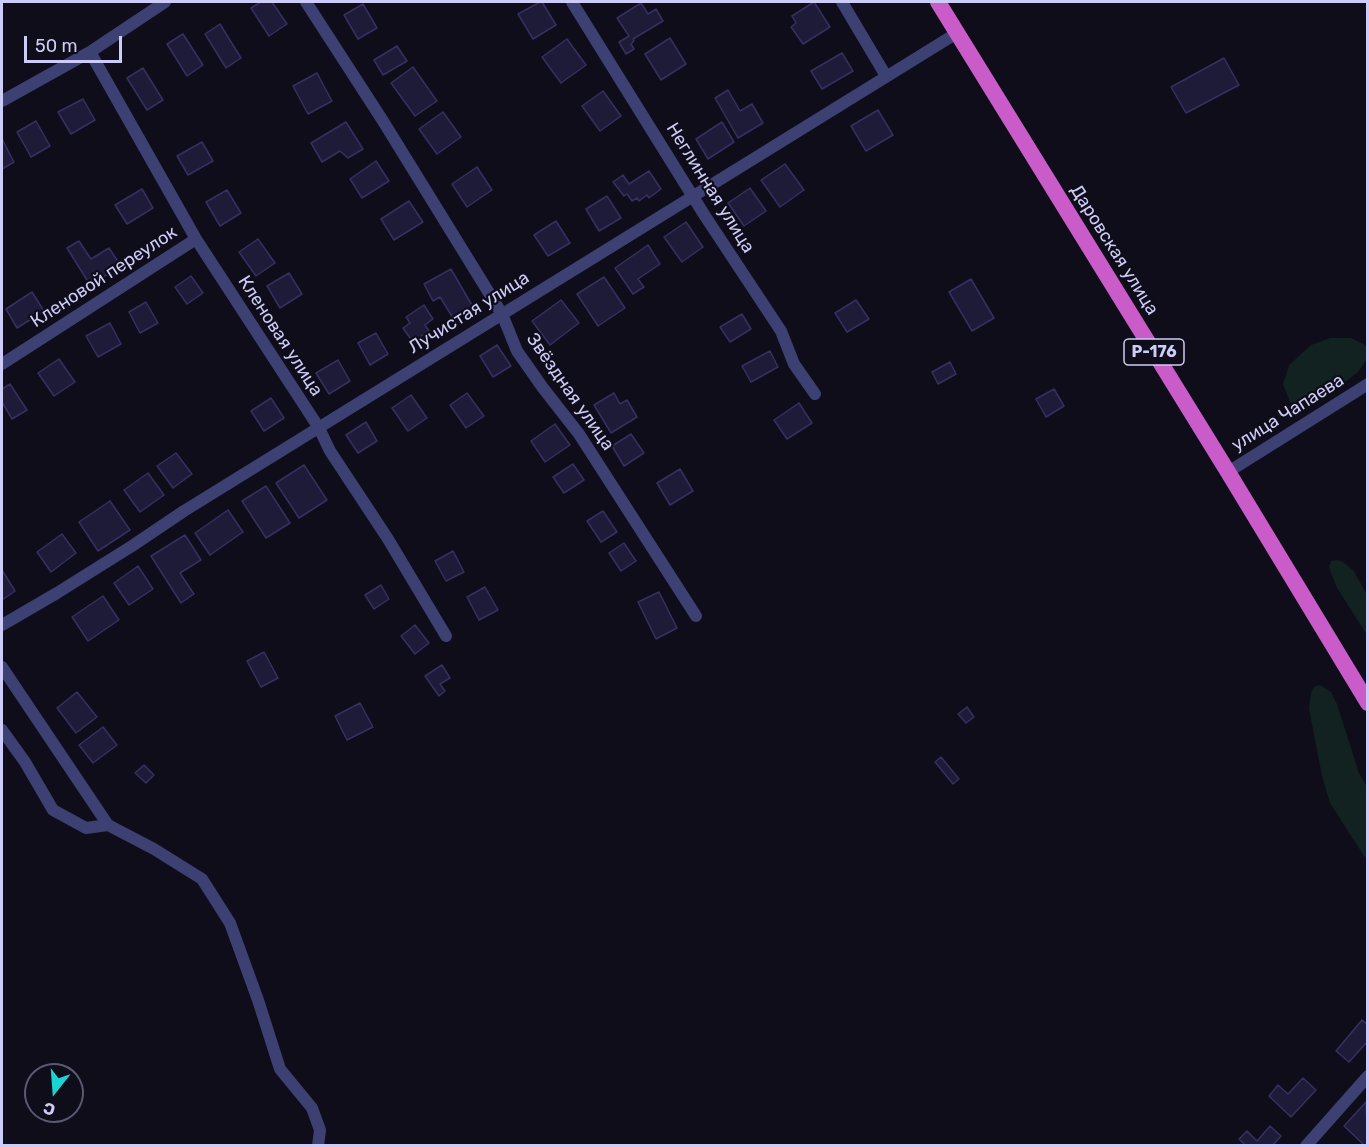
<!DOCTYPE html>
<meta charset="utf-8">
<style>
body{margin:0}
#map{position:relative;width:1369px;height:1147px;overflow:hidden;background:#0e0d19;font-family:Rubik,sans-serif}
canvas{display:block}
.frame{position:absolute;inset:0;border:3px solid #cdccf8;pointer-events:none}
.north{position:absolute;left:24px;top:1063px;width:60px;height:60px;box-sizing:border-box;background:#0e0d19;border:2px solid #5a5972;border-radius:50%;rotate:197deg;font-size:16px;font-weight:700;line-height:24px;text-align:center;color:#cdccf8}
.north::after{content:'';display:block;margin:auto;width:21px;height:27px;background:#1cd3d4;clip-path:polygon(50% 0,100% 100%,50% 72%,0 100%)}
.scale{position:absolute;left:24px;top:36px;width:98px;height:27px;box-sizing:border-box;border:3px solid #cdccf8;border-top:0;padding-left:8px;font-size:18px;line-height:21px;white-space:nowrap;color:#cdccf8;-webkit-text-stroke:4px #0e0d19;paint-order:stroke}
</style>
<div id="map">
<canvas width="1369" height="1147"></canvas>
<div class="frame"></div>
<div class="north">С</div>
<div class="scale">50 m</div>
</div>
<script>
const ctx = document.querySelector('canvas').getContext('2d');
ctx.lineJoin = 'round';
function fillPath(path, color) { ctx.fillStyle = color; ctx.fill(path, 'evenodd'); }
const shape = rows => new Path2D(rows.map(r => 'M' + r).join(''));
function trace(path, color, width, dash) { ctx.strokeStyle = color; ctx.lineWidth = width; ctx.lineCap = dash ? 'butt' : 'round'; ctx.setLineDash(dash || []); ctx.stroke(path); }
function write(font, color, halo, rows, align = 'center') {
  ctx.font = font + ' Rubik,sans-serif'; ctx.lineWidth = 4.5; ctx.setLineDash([]); ctx.textBaseline = 'middle'; ctx.strokeStyle = halo; ctx.fillStyle = color; for (const [text, x, y, turn = 0] of rows) {
    ctx.save(); ctx.translate(x, y); ctx.rotate((+turn || 0) * Math.PI / 180); ctx.textAlign = isNaN(turn) ? turn : align; if (halo) ctx.strokeText(text, 0, 0); ctx.fillText(text, 0, 0); ctx.restore();
  }
}
const green = shape([
 [1330,338,1351,338,1365,345,1367,350,1367,359,1358,372,1322,400,1301,407,1295,407,1290,402,1283,384,1289,365,1311,345],
 [1338,560,1343,562,1354,571,1367,595,1367,635,1337,588,1331,573,1329,567,1331,561],
 [1320,685,1331,692,1337,704,1359,773,1367,787,1367,858,1364,856,1330,803,1322,776,1309,709,1311,693,1314,687]
]);
const building = shape([
 [261,2,272,2,287,24,269,36,251,8,261,2],
 [540,2,542,2,556,25,533,39,518,14,540,2],
 [814,2,830,27,803,44,791,27,796,23,792,16,814,2],
 [641,3,648,14,656,9,663,21,633,39,634,41,631,44,634,49,626,54,619,42,629,36,617,18,641,3],
 [363,4,377,28,358,39,344,15,363,4],
 [220,24,241,58,226,68,205,34,220,24],
 [183,34,203,65,187,76,167,44,183,34],
 [670,38,686,64,661,80,645,54,670,38],
 [567,39,586,65,561,83,542,57,567,39],
 [397,46,407,61,383,75,374,60,397,46],
 [842,53,853,71,822,89,811,71,842,53],
 [1224,58,1239,85,1186,113,1171,87,1224,58],
 [413,67,437,101,415,116,391,83,413,67],
 [143,68,163,100,147,110,127,78,143,68],
 [317,73,332,101,308,114,293,86,317,73],
 [728,90,740,111,752,104,763,123,738,138,715,98,728,90],
 [603,91,621,116,600,131,582,106,603,91],
 [83,99,95,120,71,134,58,112,83,99],
 [878,110,893,135,866,151,851,126,878,110],
 [443,112,461,137,437,154,419,129,443,112],
 [36,121,50,146,31,157,17,132,36,121],
 [346,122,363,149,348,158,340,151,322,162,311,143,346,122],
 [722,122,734,142,708,159,696,139,722,122],
 [2,139,14,162,2,169,2,139],
 [202,142,213,161,188,175,177,156,202,142],
 [376,161,389,181,362,198,350,179,376,161],
 [785,164,804,190,780,207,761,180,785,164],
 [477,167,492,190,467,207,452,184,477,167],
 [649,171,661,189,649,198,647,195,639,201,637,198,632,201,627,194,624,196,613,182,623,175,629,184,649,171],
 [750,188,766,211,744,226,728,203,750,188],
 [142,189,153,208,127,224,115,205,142,189],
 [227,190,241,213,220,226,206,202,227,190],
 [607,196,621,218,599,231,586,209,607,196],
 [409,201,423,222,394,240,381,219,409,201],
 [556,221,570,243,548,256,534,235,556,221],
 [686,222,703,247,682,262,664,237,686,222],
 [258,239,275,263,256,276,239,252,258,239],
 [79,241,91,259,109,248,121,266,90,285,67,248,79,241],
 [648,245,660,264,638,279,644,287,633,294,615,268,648,245],
 [451,269,473,307,453,318,440,297,433,301,424,284,451,269],
 [289,273,302,294,280,308,267,286,289,273],
 [191,276,203,293,187,304,175,287,191,276],
 [604,277,625,308,598,326,577,294,604,277],
 [971,279,994,318,972,331,949,292,971,279],
 [32,292,44,311,17,328,6,309,32,292],
 [561,300,579,323,550,345,532,321,561,300],
 [856,300,869,319,847,332,835,313,856,300],
 [146,302,158,323,140,333,129,312,146,302],
 [424,305,433,319,425,325,429,331,413,342,403,328,410,323,406,317,424,305],
 [742,314,751,329,730,342,720,327,742,314],
 [110,323,121,344,98,357,86,336,110,323],
 [376,333,388,354,370,365,358,343,376,333],
 [497,345,511,366,493,377,480,356,497,345],
 [770,351,778,367,751,382,742,366,770,351],
 [59,359,75,382,54,396,38,373,59,359],
 [338,360,350,381,329,394,316,373,338,360],
 [950,362,956,374,938,384,932,372,950,362],
 [10,384,27,410,12,419,2,402,2,389,10,384],
 [1054,389,1064,406,1046,417,1036,399,1054,389],
 [467,393,484,416,466,428,450,405,467,393],
 [614,393,620,404,627,400,637,417,611,433,594,405,614,393],
 [411,395,427,418,408,431,392,408,411,395],
 [271,398,284,418,264,431,251,411,271,398],
 [799,403,812,423,787,439,774,420,799,403],
 [366,422,377,441,358,453,346,435,366,422],
 [555,424,570,445,545,462,531,441,555,424],
 [631,434,644,453,624,466,612,446,631,434],
 [176,453,192,474,173,488,157,466,176,453],
 [573,464,584,480,564,493,553,477,573,464],
 [304,465,327,500,299,518,276,483,304,465],
 [680,469,693,491,670,505,657,483,680,469],
 [148,473,164,495,140,512,124,490,148,473],
 [266,486,290,523,266,538,242,501,266,486],
 [110,501,130,530,98,551,79,522,110,501],
 [228,510,243,532,210,555,195,533,228,510],
 [603,511,617,532,601,542,587,521,603,511],
 [62,534,76,553,51,572,37,552,62,534],
 [185,535,201,560,180,573,194,594,181,603,151,556,185,535],
 [624,543,636,561,621,571,609,553,624,543],
 [453,551,464,572,446,581,435,561,453,551],
 [138,566,153,589,129,605,114,583,138,566],
 [2,570,15,591,2,600,2,570],
 [381,585,389,599,374,609,365,595,381,585],
 [485,587,498,610,479,620,467,597,485,587],
 [659,592,677,628,656,639,638,602,659,592],
 [103,596,119,620,88,641,72,617,103,596],
 [415,625,429,643,415,654,401,636,415,625],
 [264,652,278,678,261,687,247,661,264,652],
 [442,665,450,678,440,684,445,691,439,696,425,676,442,665],
 [77,692,97,717,76,733,57,708,77,692],
 [360,703,373,727,347,740,335,716,360,703],
 [967,707,974,717,966,723,958,714,967,707],
 [103,727,117,745,93,763,79,745,103,727],
 [941,757,959,779,953,784,935,762,941,757],
 [144,765,154,775,146,783,135,773,144,765],
 [1362,1020,1368,1025,1368,1041,1349,1062,1336,1051,1362,1020],
 [1303,1078,1316,1090,1291,1117,1269,1096,1278,1085,1288,1094,1303,1078],
 [1366,1102,1368,1146,1365,1146,1344,1126,1366,1102],
 [1270,1126,1281,1136,1272,1146,1246,1146,1239,1139,1247,1131,1257,1141,1270,1126]
]);
const minor = shape([
 [306,2,383,121,502,314,517,351,543,388,579,434,696,616],
 [572,2,705,216,781,331,794,364,815,394],
 [842,2,886,76],
 [90,52,196,239,319,428,330,451,388,539,446,636],
 [2,101,90,52,165,2],
 [2,364,196,239],
 [2,625,57,593,132,546,184,511,957,33],
 [2,667,108,825],
 [2,730,25,762,53,810,86,828,108,825,154,849,202,879,230,923,258,1000,280,1069,312,1108,320,1130,318,1146],
 [1306,1146,1368,1076]
]);
const tertiary = shape([
 [1228,472,1368,384]
]);
const trunk = shape([
 [938,2,1228,472,1368,703]
]);
const shields = [
 [1154,352,60]
];
const shieldNames = [
 ["Р-176",1154,352]
];
const streetNames = [
 ["Неглинная улица",710,188,58],
 ["Даровская улица",1114,250,58],
 ["Кленовой переулок",104,277,-33],
 ["Лучистая улица",469,313,-32],
 ["Кленовая улица",280,336,57],
 ["Звёздная улица",570,392,55],
 ["улица Чапаева",1288,413,-32]
];
fillPath(green, '#112220');
fillPath(building, '#1e1b38');
trace(building, '#353061', 1.5);
trace(minor, '#3d4072', 12);
trace(tertiary, '#3d4072', 12);
trace(trunk, '#ca5cca', 16);
for (const [x, y, w] of shields) { const box = new Path2D(); box.roundRect(x - w / 2, y - 13, w, 26, 4.5); ctx.fillStyle = '#0e0d19'; ctx.fill(box); trace(box, '#cdccf8', 1.5); }
write('bold 16px', '#cdccf8', null, shieldNames);
write('18px', '#cdccf8', '#0e0d19', streetNames);
</script>
